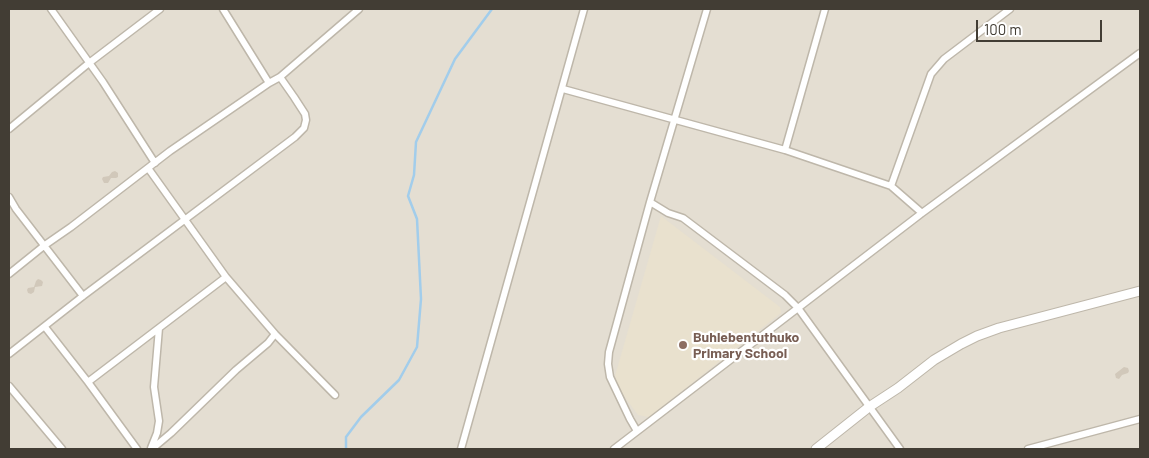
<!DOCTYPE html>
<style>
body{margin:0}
#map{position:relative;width:1149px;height:458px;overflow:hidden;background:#f1ede4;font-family:Barlow,sans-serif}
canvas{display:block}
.frame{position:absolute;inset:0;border:10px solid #423d34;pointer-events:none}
.scale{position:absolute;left:976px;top:20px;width:126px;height:22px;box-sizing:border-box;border:2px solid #423d34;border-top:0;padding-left:6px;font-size:15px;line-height:18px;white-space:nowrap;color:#423d34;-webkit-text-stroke:4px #fff;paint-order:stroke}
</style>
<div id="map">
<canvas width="1149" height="458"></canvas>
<div class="frame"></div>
<div class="scale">100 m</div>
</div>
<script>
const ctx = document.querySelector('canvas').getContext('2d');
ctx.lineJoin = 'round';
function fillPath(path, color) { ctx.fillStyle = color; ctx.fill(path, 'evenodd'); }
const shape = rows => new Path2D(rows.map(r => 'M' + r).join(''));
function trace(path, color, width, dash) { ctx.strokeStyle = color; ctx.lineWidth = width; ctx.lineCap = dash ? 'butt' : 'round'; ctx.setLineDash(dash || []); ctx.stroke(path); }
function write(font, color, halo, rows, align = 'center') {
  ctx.font = font + ' Barlow,sans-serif'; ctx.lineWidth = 4.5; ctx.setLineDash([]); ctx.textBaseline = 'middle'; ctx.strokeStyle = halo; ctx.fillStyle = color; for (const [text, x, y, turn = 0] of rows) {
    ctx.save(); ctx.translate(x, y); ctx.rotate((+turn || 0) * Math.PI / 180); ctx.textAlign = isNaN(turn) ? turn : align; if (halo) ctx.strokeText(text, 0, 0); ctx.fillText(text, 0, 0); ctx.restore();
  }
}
const residential = shape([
 [9,9,1140,9,1140,449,9,449]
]);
const education = shape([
 [661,216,780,307,781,313,649,417,638,415,618,388,615,376]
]);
const stream = shape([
 [346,449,346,437,361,417,399,380,417,347,421,299,417,219,408,196,414,175,416,142,455,59,492,9]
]);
const building = shape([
 [115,171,118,173,118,177,116,178,111,178,108,183,104,183,102,179,103,177,109,176,112,172],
 [38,279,41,280,43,282,42,286,35,287,34,292,31,294,28,293,27,290,28,288,34,287,36,281],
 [1124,367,1128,368,1129,371,1128,373,1122,375,1119,379,1116,378,1115,374]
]);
const minor = shape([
 [51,9,103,82,155,163],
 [223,9,269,83],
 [563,89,785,150,891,186,922,213],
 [9,129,89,63,160,9],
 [785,150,825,9],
 [891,186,931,74,944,59,1010,9],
 [9,197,16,209,83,296],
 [650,202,668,213,683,218,785,295,798,308,900,449],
 [9,274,45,245,71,227,170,151,269,83,280,77,359,9],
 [45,327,88,382,137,449],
 [275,334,335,395],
 [9,354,83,296,295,137,304,128,306,120,305,114,294,97,280,77],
 [88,382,226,277,148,168],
 [9,386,62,449],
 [637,431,630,419,610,377,608,364,609,352,650,202,707,9],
 [151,448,157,433,159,421,154,387,159,328],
 [152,449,171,433,236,370,268,343,275,334,226,277],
 [461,449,584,9],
 [614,449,922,213,1140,53],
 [1028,449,1140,419]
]);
const tertiary = shape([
 [816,449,869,407,898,388,934,360,961,344,977,336,999,328,1140,291]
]);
const markers = [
 [683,345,5,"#8d6e63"]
];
const educationNames = [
 ["Buhlebentuthuko",693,337],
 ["Primary School",693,353]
];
fillPath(residential, '#e4ded2');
fillPath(education, '#e9e1ce');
trace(stream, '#a2cdeb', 2.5);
fillPath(building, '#d1c8ba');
trace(minor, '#beb7aa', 9);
trace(tertiary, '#beb7aa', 11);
trace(minor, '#fff', 6);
trace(tertiary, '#fff', 9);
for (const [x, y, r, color] of markers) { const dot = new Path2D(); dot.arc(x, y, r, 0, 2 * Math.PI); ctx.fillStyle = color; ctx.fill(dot); trace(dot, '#fff', 2); }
write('bold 14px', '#785e54', '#fff', educationNames, 'left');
</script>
